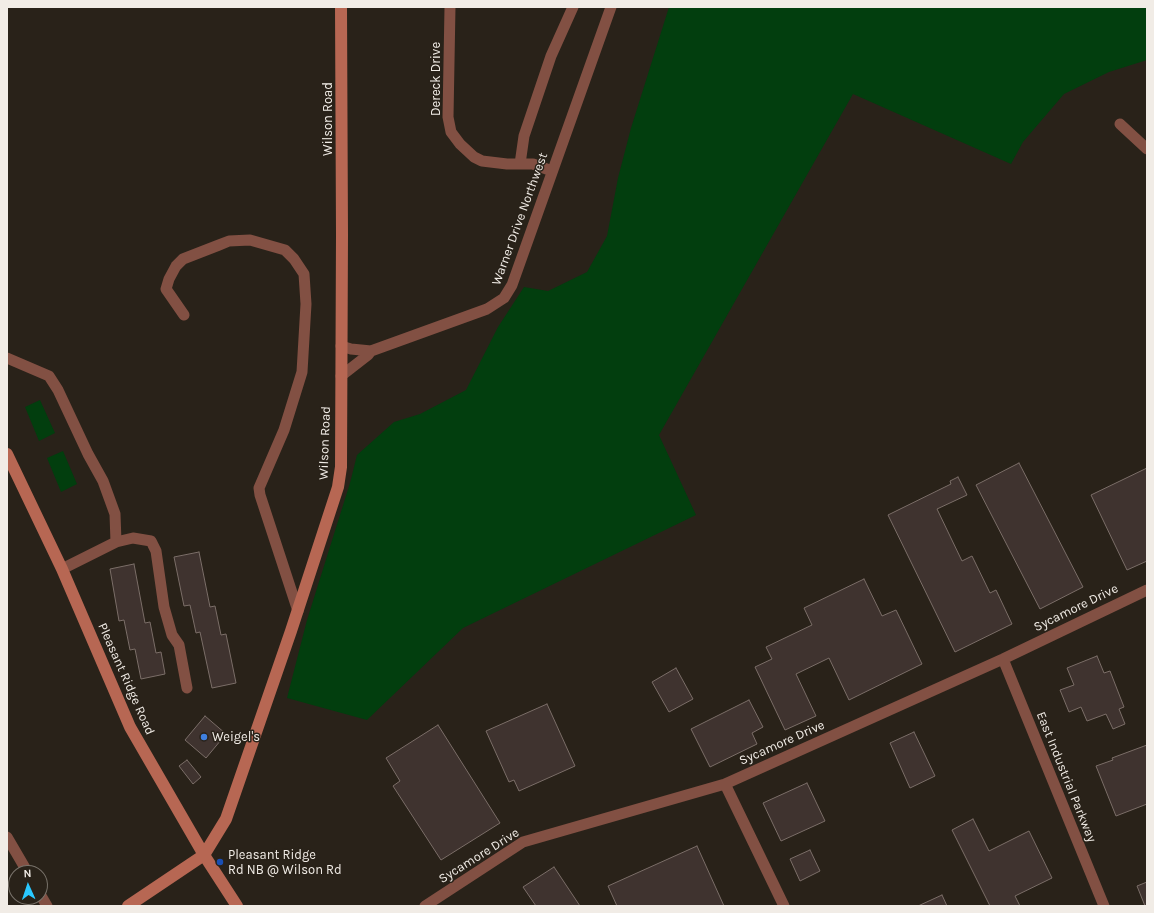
<!DOCTYPE html>
<style>
body{margin:0}
#map{position:relative;width:1154px;height:913px;overflow:hidden;background:#292219;font-family:Karla,sans-serif}
canvas{display:block}
.frame{position:absolute;inset:0;border:8px solid #f1ece6;pointer-events:none}
.north{position:absolute;left:8px;top:865px;width:40px;height:40px;box-sizing:border-box;background:#292219;border:1px solid #79736b;border-radius:50%;rotate:357deg;font-size:11px;font-weight:700;line-height:16px;text-align:center;color:#f1ece6}
.north::after{content:'';display:block;margin:auto;width:14px;height:18px;background:#29c8ff;clip-path:polygon(50% 0,100% 100%,50% 72%,0 100%)}
</style>
<div id="map">
<canvas width="1154" height="913"></canvas>
<div class="frame"></div>
<div class="north">N</div>
</div>
<script>
const ctx = document.querySelector('canvas').getContext('2d');
ctx.lineJoin = 'round';
function fillPath(path, color) { ctx.fillStyle = color; ctx.fill(path, 'evenodd'); }
const shape = rows => new Path2D(rows.map(r => 'M' + r).join(''));
function trace(path, color, width, dash) { ctx.strokeStyle = color; ctx.lineWidth = width; ctx.lineCap = dash ? 'butt' : 'round'; ctx.setLineDash(dash || []); ctx.stroke(path); }
function write(font, color, halo, rows, align = 'center') {
  ctx.font = font + ' Karla,sans-serif'; ctx.lineWidth = 3; ctx.setLineDash([]); ctx.textBaseline = 'middle'; ctx.strokeStyle = halo; ctx.fillStyle = color; for (const [text, x, y, turn = 0] of rows) {
    ctx.save(); ctx.translate(x, y); ctx.rotate((+turn || 0) * Math.PI / 180); ctx.textAlign = isNaN(turn) ? turn : align; if (halo) ctx.strokeText(text, 0, 0); ctx.fillText(text, 0, 0); ctx.restore();
  }
}
const green = shape([
 [669,7,1147,7,1147,60,1109,72,1064,94,1023,142,1011,164,853,94,659,435,696,515,463,628,367,720,287,698,307,620,350,483,357,455,394,422,420,414,466,390,498,327,524,287,548,291,587,272,607,236,618,178,631,128],
 [40,400,55,433,39,441,25,407],
 [63,451,77,484,61,492,47,458]
]);
const building = shape([
 [1019,463,1083,587,1040,609,976,485,1019,463],
 [1147,468,1147,561,1127,570,1091,495,1147,468],
 [958,477,967,495,937,509,962,561,972,556,990,593,996,590,1012,624,955,652,888,515,951,484,950,481,958,477],
 [199,552,210,607,215,606,221,635,226,634,236,683,212,688,200,632,196,633,190,605,184,606,174,557,199,552],
 [134,564,145,623,150,622,156,653,161,652,165,674,141,679,135,649,130,650,124,620,119,621,110,569,134,564],
 [864,579,882,616,896,610,922,664,849,700,829,658,796,674,816,716,785,730,755,667,772,659,766,647,812,625,804,608,864,579],
 [1097,656,1104,673,1110,671,1124,707,1119,709,1125,724,1113,729,1106,714,1087,721,1081,707,1069,712,1060,690,1074,685,1067,668,1097,656],
 [676,668,693,699,669,712,652,682,676,668],
 [749,700,763,727,752,733,757,744,710,767,691,729,749,700],
 [547,704,575,766,519,791,514,780,509,782,486,731,547,704],
 [205,716,226,734,206,758,185,740,205,716],
 [438,725,500,823,441,860,393,786,400,781,386,758,438,725],
 [914,732,935,776,910,788,890,743,914,732],
 [1147,745,1147,804,1116,816,1096,766,1113,760,1112,758,1147,745],
 [187,760,201,777,193,784,179,766,187,760],
 [807,783,825,821,781,841,763,803,807,783],
 [973,819,989,851,1029,831,1052,878,1015,896,1020,906,990,906,952,830,973,819],
 [697,846,724,906,617,906,608,886,697,846],
 [810,850,820,871,800,881,790,859,810,850],
 [554,867,580,906,536,906,523,887,554,867],
 [1147,882,1147,906,1145,906,1137,886,1147,882],
 [942,895,947,906,918,906,942,895]
]);
const street = shape([
 [450,7,448,117,451,132,460,144,474,157,482,161,507,164,533,164,552,171],
 [1120,124,1147,149],
 [520,164,524,136,551,56,573,7],
 [184,315,166,289,169,279,176,266,183,259,219,245,229,241,250,240,285,250,294,259,304,274,306,304,302,372,284,430,259,488,260,495,298,611],
 [341,346,351,349,371,351,487,309,504,298,512,285,611,7],
 [7,358,49,376,58,390,88,454,103,481,115,514,116,542],
 [341,376,368,355,371,351],
 [62,569,116,542,133,538,151,541,156,551,164,607,172,635,179,645,187,688],
 [1003,659,1104,906],
 [725,784,784,906],
 [7,837,28,873],
 [40,894,47,906],
 [425,906,523,842,725,784,1003,659,1147,590]
]);
const secondary = shape([
 [7,454,62,569,130,727,204,855,237,906],
 [128,906,204,855,226,819,291,631,338,487,341,467,342,235,341,7]
]);
const markers = [
 [204,737,4,"#3f7fe0"],
 [220,862,4,"#1a4fb4"]
];
const streetNames = [
 ["Dereck Drive",436,79,-90],
 ["Wilson Road",328,119,-90],
 ["Warner Drive Northwest",520,219,-70],
 ["Wilson Road",325,443,-88],
 ["Sycamore Drive",1076,608,-26],
 ["Pleasant Ridge Road",126,679,66],
 ["Sycamore Drive",782,743,-24],
 ["East Industrial Parkway",1066,777,68],
 ["Sycamore Drive",479,856,-32]
];
const poiNames = [
 ["Weigel's",212,737],
 ["Pleasant Ridge",228,855],
 ["Rd NB @ Wilson Rd",228,870]
];
fillPath(green, '#023e0e');
fillPath(building, '#3f332f');
trace(building, '#7b6e68', 1);
trace(street, '#825043', 11);
trace(secondary, '#b76753', 12);
for (const [x, y, r, color] of markers) { const dot = new Path2D(); dot.arc(x, y, r, 0, 2 * Math.PI); ctx.fillStyle = color; ctx.fill(dot); trace(dot, '#292219', 1.5); }
write('13px', '#f1ece6', '#292219', streetNames);
write('13px', '#f1ece6', '#292219', poiNames, 'left');
</script>
